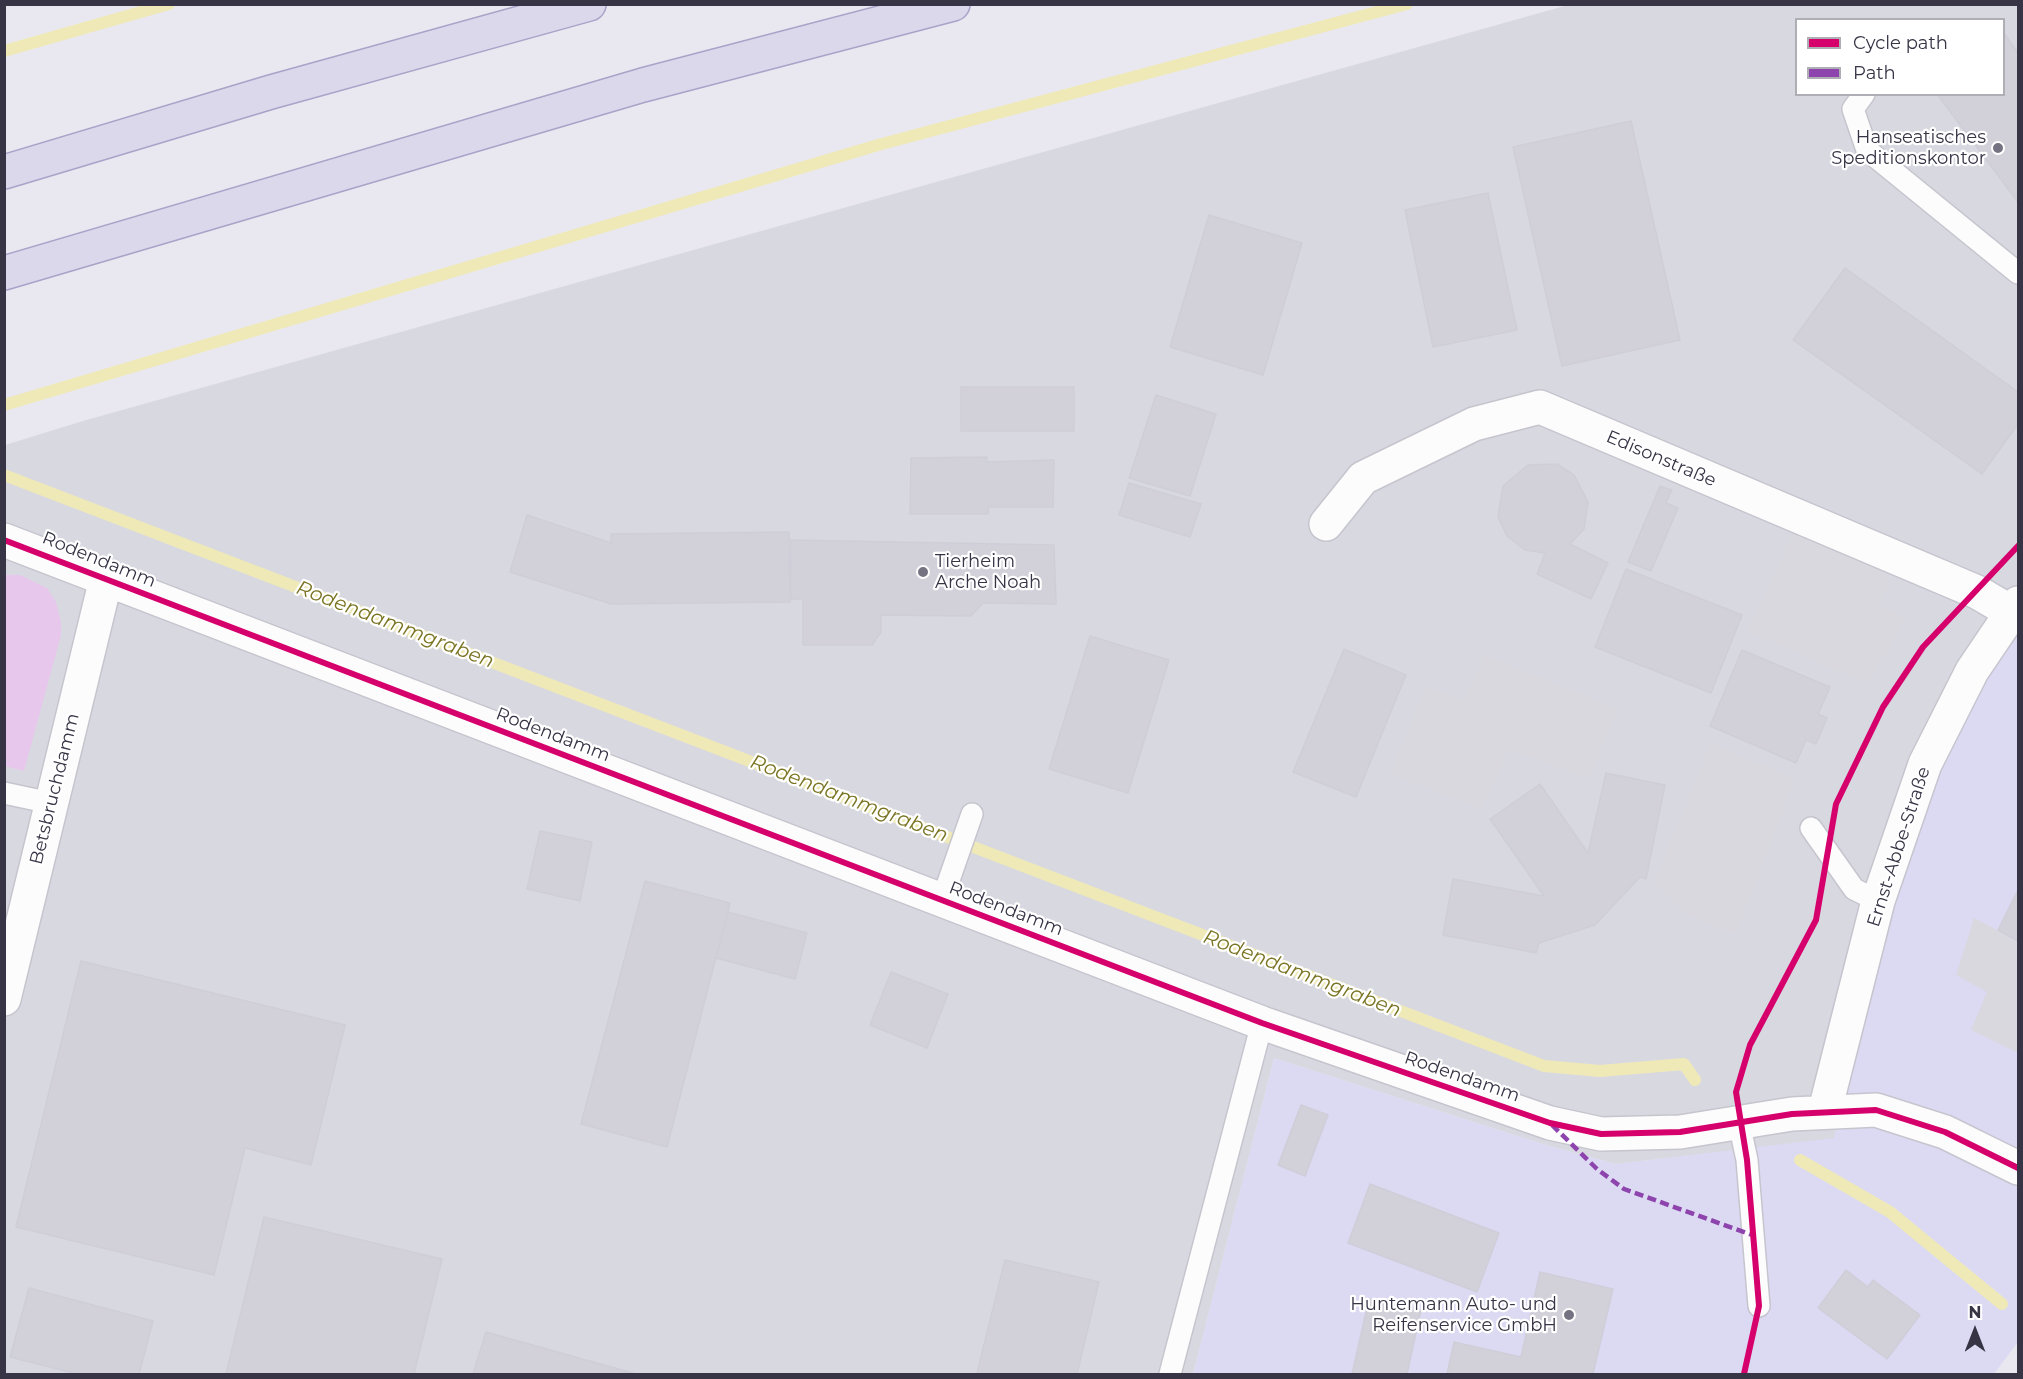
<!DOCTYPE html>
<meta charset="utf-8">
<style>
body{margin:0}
#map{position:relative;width:2023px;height:1379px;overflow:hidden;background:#e9e8f0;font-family:Montserrat,sans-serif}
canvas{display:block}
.frame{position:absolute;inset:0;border:6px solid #363445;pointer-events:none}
.legend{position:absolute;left:1795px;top:18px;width:210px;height:78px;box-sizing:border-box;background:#fff;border:2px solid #afaeb5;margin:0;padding:8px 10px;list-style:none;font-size:18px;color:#363445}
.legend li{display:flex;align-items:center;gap:12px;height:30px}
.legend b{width:30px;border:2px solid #afaeb5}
.north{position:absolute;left:1945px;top:1301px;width:60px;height:60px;-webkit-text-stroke:4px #fff;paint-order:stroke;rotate:0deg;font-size:16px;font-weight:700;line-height:24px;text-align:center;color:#363445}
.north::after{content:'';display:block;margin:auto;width:21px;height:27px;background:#363445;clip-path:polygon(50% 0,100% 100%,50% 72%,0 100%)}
</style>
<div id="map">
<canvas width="2023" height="1379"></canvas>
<div class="frame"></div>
<ul class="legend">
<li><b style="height:8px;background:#d6006c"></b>Cycle path</li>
<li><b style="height:8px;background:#8e44ad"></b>Path</li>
</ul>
<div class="north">N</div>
</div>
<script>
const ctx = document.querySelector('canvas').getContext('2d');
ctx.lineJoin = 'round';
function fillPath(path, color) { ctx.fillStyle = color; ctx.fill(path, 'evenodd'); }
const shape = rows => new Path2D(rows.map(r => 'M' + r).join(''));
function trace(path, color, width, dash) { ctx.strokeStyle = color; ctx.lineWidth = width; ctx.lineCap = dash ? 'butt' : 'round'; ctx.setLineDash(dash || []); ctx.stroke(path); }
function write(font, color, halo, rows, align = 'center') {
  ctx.font = font + ' Montserrat,sans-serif'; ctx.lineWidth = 4.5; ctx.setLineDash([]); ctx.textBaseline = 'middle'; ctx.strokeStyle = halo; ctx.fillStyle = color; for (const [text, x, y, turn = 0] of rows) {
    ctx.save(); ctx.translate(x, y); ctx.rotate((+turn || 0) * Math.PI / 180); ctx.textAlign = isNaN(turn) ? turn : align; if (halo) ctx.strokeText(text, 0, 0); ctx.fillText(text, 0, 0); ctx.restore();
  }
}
const commercial = shape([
 [2018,623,2018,1342,1994,1374,1193,1374,1274,1058,1546,1145,1616,1164,1712,1152,1882,941,1936,771,1984,678]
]);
const industrial = shape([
 [1568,5,2018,5,2018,623,1984,678,1936,771,1882,941,1834,1138,1616,1164,1546,1145,1274,1058,1193,1374,5,1374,5,445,83,421],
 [1796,20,2004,20,2004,94,1796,94]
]);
const green = shape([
 [5,575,20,575,47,588,56,602,61,622,61,635,24,771,5,766]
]);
const parking = shape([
 [1793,532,1893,574,1879,604,1904,616,1897,635,1868,684,1747,631],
 [1484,655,1617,708,1610,731,1588,779,1509,749,1482,810,1390,774,1426,686,1463,700],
 [1711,743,1795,779,1736,935,1686,915,1654,881],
 [1974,918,2018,941,2018,1053,1971,1030,1987,992,1956,975]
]);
const stream = shape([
 [4,51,169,4],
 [4,405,878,145,1407,4],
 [4,475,1544,1066,1600,1071,1684,1064,1695,1080],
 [1800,1160,1890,1212,2002,1304]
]);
const building = shape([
 [2004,33,2018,53,2018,202,1937,94,2004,94,2004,33],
 [1631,121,1680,340,1562,366,1513,147,1631,121],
 [1488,193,1517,330,1433,347,1405,210,1488,193],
 [1209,215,1302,243,1263,375,1170,347,1209,215],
 [1845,268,2018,392,2018,424,1982,474,1793,340,1845,268],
 [961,387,1074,387,1074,431,961,431,961,387],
 [1156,395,1216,414,1190,496,1129,478,1156,395],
 [987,457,987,462,1054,460,1053,507,989,507,988,514,910,514,911,458,987,457],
 [1557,464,1574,475,1588,502,1584,529,1570,544,1608,563,1591,599,1537,574,1545,553,1525,550,1507,536,1498,517,1503,486,1528,465,1557,464],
 [1129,483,1201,504,1190,537,1119,515,1129,483],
 [1660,486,1672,490,1666,503,1678,508,1651,571,1628,562,1660,486],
 [527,515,611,543,611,534,789,532,790,602,611,604,510,572,527,515],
 [791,540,1054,545,1056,604,983,603,971,616,881,615,881,632,872,645,803,645,803,599,791,599,791,540],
 [1626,569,1742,615,1711,693,1595,647,1626,569],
 [1090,636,1169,660,1128,793,1049,769,1090,636],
 [1344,649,1406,675,1356,797,1293,772,1344,649],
 [1742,650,1830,687,1818,714,1827,718,1816,744,1806,740,1796,763,1710,726,1742,650],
 [1606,773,1665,785,1646,879,1640,877,1595,925,1539,943,1536,953,1443,935,1453,879,1544,896,1490,819,1540,784,1588,853,1606,773],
 [540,831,592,842,580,901,527,889,540,831],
 [645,881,730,903,667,1147,581,1124,645,881],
 [2018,890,2018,941,1998,930,2018,890],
 [728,912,807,933,795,979,716,958,728,912],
 [81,961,345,1025,311,1165,245,1148,214,1275,16,1227,81,961],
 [891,972,948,994,927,1048,870,1025,891,972],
 [1301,1105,1328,1115,1305,1176,1278,1165,1301,1105],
 [1370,1184,1499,1233,1477,1292,1348,1243,1370,1184],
 [264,1217,442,1259,414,1374,226,1374,264,1217],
 [1005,1260,1099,1282,1077,1374,977,1373,1005,1260],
 [1846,1270,1868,1287,1873,1280,1920,1315,1887,1359,1818,1308,1846,1270],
 [1540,1272,1613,1289,1593,1374,1447,1374,1454,1342,1521,1357,1540,1272],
 [29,1288,153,1321,139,1374,77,1374,10,1357,29,1288],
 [1369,1299,1421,1310,1407,1374,1352,1374,1369,1299],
 [486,1332,636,1374,473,1374,486,1332]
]);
const service = shape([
 [1864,94,1853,109,1867,150,2018,273],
 [4,793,51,803],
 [1811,828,1854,889,1878,901],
 [942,900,972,814],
 [1739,1123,1747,1160,1759,1306],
 [1170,1374,1262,1023]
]);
const minor = shape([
 [1326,524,1363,478,1474,424,1540,407,1977,592,2011,612],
 [4,540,1262,1023,1550,1123,1601,1134,1680,1132,1792,1114,1876,1110,1945,1132,2018,1168],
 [4,999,106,579],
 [1825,1110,1878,901,1925,764,1972,671,2018,603]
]);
const motorway = shape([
 [4,172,271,92,589,4],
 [4,273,643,85,953,4]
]);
const quiet = shape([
 [1552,1125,1597,1169,1624,1189,1755,1236]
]);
const cycleway = shape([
 [4,540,1262,1023,1550,1123,1601,1134,1680,1132,1792,1114,1876,1110,1945,1132,2018,1168],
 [1744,1374,1759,1306,1747,1160,1736,1092,1750,1045,1816,920,1836,804,1883,707,1923,647,2018,546]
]);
const markers = [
 [1998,148,6,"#757381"],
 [923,572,6,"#757381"],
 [1569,1315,6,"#757381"]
];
const poiNames = [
 ["Hanseatisches",1986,138],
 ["Speditionskontor",1986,159],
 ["Tierheim",935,562,"left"],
 ["Arche Noah",935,583,"left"],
 ["Huntemann Auto- und",1557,1305],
 ["Reifenservice GmbH",1557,1326]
];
const streetNames = [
 ["Edisonstraße",1661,459,23],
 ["Rodendamm",99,560,22],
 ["Rodendamm",553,735,21],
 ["Betsbruchdamm",55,789,-76],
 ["Ernst-Abbe-Straße",1899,847,-72],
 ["Rodendamm",1006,909,21],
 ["Rodendamm",1462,1077,19]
];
const waterNames = [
 ["Rodendammgraben",395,625,21],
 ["Rodendammgraben",849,799,21],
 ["Rodendammgraben",1302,974,21]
];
fillPath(commercial, '#dcdaf3');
fillPath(industrial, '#d8d8e1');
fillPath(green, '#e7c7ec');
fillPath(parking, '#d9d8df');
trace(stream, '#efe9b7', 12);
fillPath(building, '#d2d0d9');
trace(building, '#cfced8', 1.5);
trace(service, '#c6c5ce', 24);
trace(minor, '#c6c5ce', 36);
trace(motorway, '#a8a3c8', 36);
trace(service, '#fcfcfd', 21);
trace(minor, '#fcfcfd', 33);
trace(motorway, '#dbd8ec', 33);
trace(quiet, '#8e44ad', 4.5, [9, 4.5]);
trace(cycleway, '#d6006c', 6);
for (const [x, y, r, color] of markers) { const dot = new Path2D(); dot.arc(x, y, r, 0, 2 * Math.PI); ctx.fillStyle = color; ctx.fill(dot); trace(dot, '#fff', 2); }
write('18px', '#363445', '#fff', poiNames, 'right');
write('18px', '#363445', '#fff', streetNames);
write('italic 20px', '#7a7423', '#fff', waterNames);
</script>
